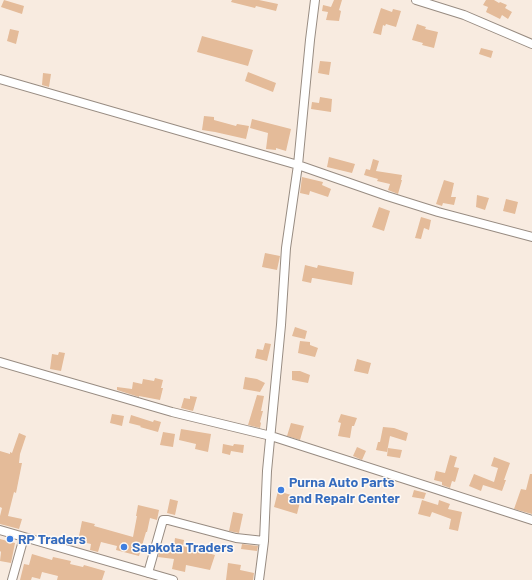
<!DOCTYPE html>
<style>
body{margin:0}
canvas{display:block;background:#f8ebe0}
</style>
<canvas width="532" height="580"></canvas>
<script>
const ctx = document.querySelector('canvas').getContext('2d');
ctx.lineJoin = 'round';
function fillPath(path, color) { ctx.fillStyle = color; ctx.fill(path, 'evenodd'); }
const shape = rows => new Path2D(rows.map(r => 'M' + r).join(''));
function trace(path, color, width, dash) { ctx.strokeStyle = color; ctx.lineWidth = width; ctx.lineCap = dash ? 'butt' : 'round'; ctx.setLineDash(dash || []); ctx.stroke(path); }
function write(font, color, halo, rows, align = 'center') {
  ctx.font = font + ' Barlow,sans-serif'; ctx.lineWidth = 3; ctx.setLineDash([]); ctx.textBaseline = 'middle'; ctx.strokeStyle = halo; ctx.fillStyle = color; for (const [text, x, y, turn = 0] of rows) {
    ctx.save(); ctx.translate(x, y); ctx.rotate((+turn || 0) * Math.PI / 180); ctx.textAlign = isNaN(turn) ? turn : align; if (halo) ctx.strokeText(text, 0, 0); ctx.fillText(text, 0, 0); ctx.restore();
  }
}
const building = shape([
 [4,0,24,6,22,14,1,7],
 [232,0,259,0,278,4,276,11,256,6,255,8,231,2],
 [334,0,342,0,339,10,341,11,339,21,326,20,328,12,322,11,323,5,331,7],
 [486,0,494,0,499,3,500,2,507,5,505,8,512,12,508,19,502,15,500,19,486,12,488,7,483,5],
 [381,8,392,12,393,9,401,11,396,27,386,24,385,26,383,25,381,35,373,33],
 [417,24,426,27,425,29,438,32,434,48,422,45,423,43,412,40],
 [10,29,19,31,16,44,7,41],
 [202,36,253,50,248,66,197,52],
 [481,48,493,51,491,58,479,54],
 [320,61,331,62,329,75,318,73],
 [248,72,276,83,273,92,245,81],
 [43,73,51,74,49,87,42,85],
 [320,97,332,99,331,112,311,109,312,102,319,103],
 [204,116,214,117,214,120,236,126,237,124,249,126,246,139,215,132,202,130],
 [252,119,291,129,286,151,276,148,276,150,266,149,268,133,250,128],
 [329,157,355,164,352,173,327,167],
 [373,159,379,161,376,171,402,175,401,180,402,180,398,194,388,190,390,184,377,181,378,179,364,175,366,169,370,170],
 [302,177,323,182,322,185,331,189,328,197,310,191,309,195,300,193],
 [444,180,454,183,451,197,456,197,454,205,443,203,442,206,436,204],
 [477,195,489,198,485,210,476,207],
 [506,199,518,202,515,214,503,211],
 [379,207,390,211,384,231,372,227],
 [421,217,431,220,429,230,424,228,421,239,415,238],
 [265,253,280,256,277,270,262,267],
 [305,265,317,268,318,265,354,272,352,285,313,278,312,278,311,283,302,281],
 [295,327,307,331,305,339,292,336],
 [300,341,310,342,310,345,318,348,315,357,298,353],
 [265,343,271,344,267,361,255,358,257,349,263,350],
 [59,352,65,353,61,371,50,369,52,354,58,355],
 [357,359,371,363,368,374,354,371],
 [292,371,300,371,310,375,308,383,292,380],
 [245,377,257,379,265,383,260,392,243,389],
 [155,378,163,380,161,388,163,388,160,400,139,396,139,397,117,390,117,387,132,389,133,382,142,384,143,379,154,381],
 [257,395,264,396,261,411,263,411,260,422,261,423,260,428,248,425],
 [190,396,197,397,193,411,181,408,184,398,190,399],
 [112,414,124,416,122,426,110,423],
 [341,414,357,418,354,426,352,426,350,438,338,436,341,423,338,422],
 [131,415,153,422,154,420,161,422,158,432,140,427,141,426,129,423],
 [291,423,304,426,300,440,287,436],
 [383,427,394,428,408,433,406,441,390,436,387,452,376,450,378,442,380,442],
 [181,429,211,434,208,452,195,449,196,444,179,440],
 [163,432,175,434,173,447,160,445],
 [19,433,26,436,20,454,19,463,22,463,16,493,14,492,8,516,22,519,19,529,0,524,0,516,2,508,0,507,0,451,10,454,10,452,12,453],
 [223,444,233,446,234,444,244,445,243,453,231,451,230,455,222,453],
 [357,447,366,451,362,460,353,456],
 [388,448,402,450,400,458,387,456],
 [450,455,457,457,454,467,459,468,455,482,452,481,450,488,442,485,442,482,434,480,436,471,445,473],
 [494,457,510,463,504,480,506,480,502,491,483,485,481,491,469,486,474,474,494,482,498,468,491,466],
 [530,474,532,474,532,514,514,509,521,489,526,490],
 [414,490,426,493,424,499,412,497],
 [278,491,301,498,297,514,274,507],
 [170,499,178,501,175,515,167,513],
 [422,500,438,505,439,500,450,504,448,509,462,512,458,531,449,529,451,519,432,512,430,517,418,514],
 [138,505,159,510,157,520,150,518,147,532,146,532,139,556,116,550,117,546,101,542,98,552,90,550,91,544,78,541,82,521,95,524,94,526,133,537,137,516,136,516],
 [233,512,243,514,239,533,229,531],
 [175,538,184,540,183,546,215,555,210,570,186,565,185,572,172,569,174,559,158,557,162,544,174,546],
 [0,539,15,543,11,563,0,561,1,552,0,551],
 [242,544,258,546,257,551,241,549],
 [32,554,52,560,53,557,71,561,70,564,83,567,84,565,105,571,102,580,57,580,58,576,42,572,40,579,32,577,31,580,20,580,24,564,29,565],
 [228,563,241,565,240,570,254,573,253,580,226,580]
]);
const minor = shape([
 [416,0,464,15,532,44],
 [0,79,298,165,387,196,438,212,532,237],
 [0,362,172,412,271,436,532,520],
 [0,530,173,580],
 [148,573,163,520,168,520,236,538,264,541],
 [12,580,24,537],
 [259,580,264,541,267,471,281,325,286,248,298,165,310,40,315,0]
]);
const markers = [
 [281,490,4,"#3f7fe0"],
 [10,539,4,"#3f7fe0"],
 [124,547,4,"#3f7fe0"]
];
const shopNames = [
 ["Purna Auto Parts",289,482],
 ["and Repair Center",289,498],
 ["RP Traders",18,539],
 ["Sapkota Traders",132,547]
];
fillPath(building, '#e4bb99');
trace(minor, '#988c82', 10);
trace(minor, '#fff', 8);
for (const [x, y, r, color] of markers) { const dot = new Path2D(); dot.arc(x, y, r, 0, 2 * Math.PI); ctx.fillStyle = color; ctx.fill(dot); trace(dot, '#fffaf5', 1.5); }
write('bold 14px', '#366cbe', '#fffaf5', shopNames, 'left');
</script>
